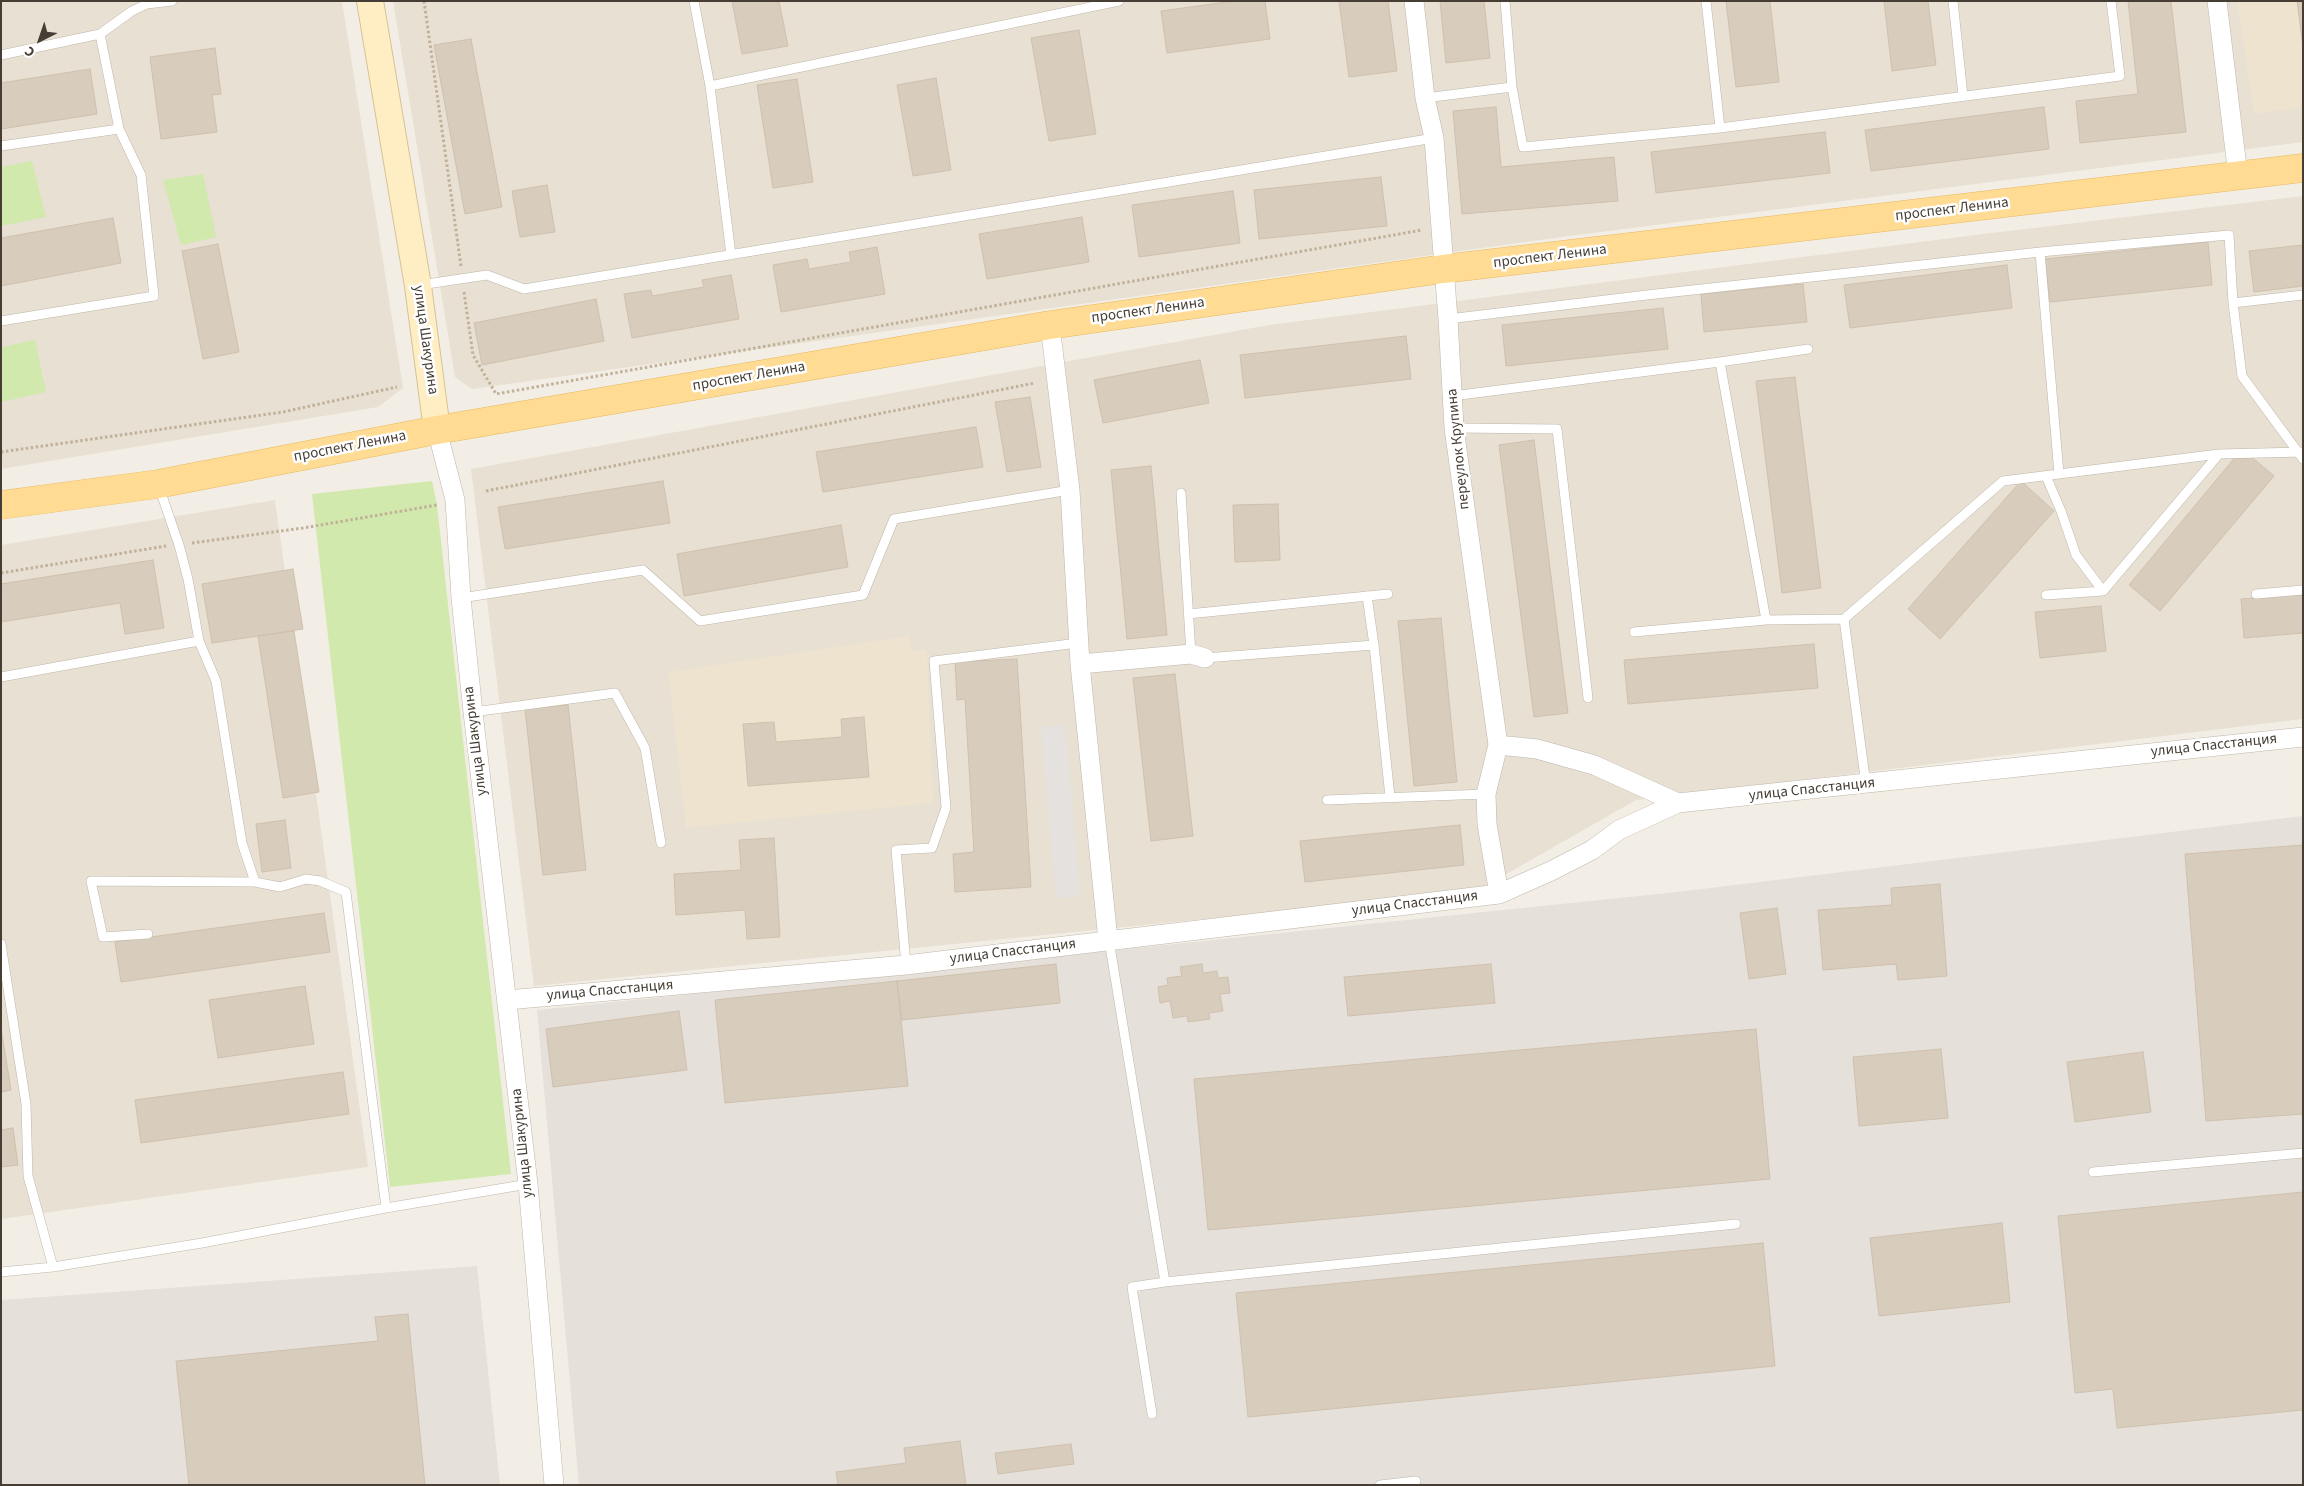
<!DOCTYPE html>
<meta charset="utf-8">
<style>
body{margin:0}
#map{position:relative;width:2304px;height:1486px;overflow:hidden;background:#f3eee5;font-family:"Source Sans 3",sans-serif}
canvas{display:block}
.frame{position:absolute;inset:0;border:2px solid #463e35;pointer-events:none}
.north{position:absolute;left:15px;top:15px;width:50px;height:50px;-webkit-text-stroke:4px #fff;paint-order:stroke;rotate:221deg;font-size:14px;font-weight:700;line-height:20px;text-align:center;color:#463e35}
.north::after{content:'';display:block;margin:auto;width:18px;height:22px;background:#463e35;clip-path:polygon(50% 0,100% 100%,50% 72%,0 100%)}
</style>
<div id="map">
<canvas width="2304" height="1486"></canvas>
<div class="frame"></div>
<div class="north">С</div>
</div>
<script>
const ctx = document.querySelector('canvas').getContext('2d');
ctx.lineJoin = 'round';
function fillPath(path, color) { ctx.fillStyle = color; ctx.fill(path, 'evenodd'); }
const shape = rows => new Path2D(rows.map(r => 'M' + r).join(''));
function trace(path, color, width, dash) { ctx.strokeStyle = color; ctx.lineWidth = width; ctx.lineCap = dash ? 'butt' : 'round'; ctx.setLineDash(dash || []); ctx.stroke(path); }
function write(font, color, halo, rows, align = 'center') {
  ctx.font = font + ' "Source Sans 3",sans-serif'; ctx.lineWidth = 5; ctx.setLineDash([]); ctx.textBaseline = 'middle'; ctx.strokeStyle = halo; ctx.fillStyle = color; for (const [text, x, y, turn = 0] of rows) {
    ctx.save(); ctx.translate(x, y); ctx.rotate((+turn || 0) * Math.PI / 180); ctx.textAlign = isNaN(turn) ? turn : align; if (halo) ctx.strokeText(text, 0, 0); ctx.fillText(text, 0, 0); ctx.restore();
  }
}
const residential = shape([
 [1,1,342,1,403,388,378,407,1,469],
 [393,1,2303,1,2303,142,1554,238,472,389,455,377],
 [2303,196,2303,719,1636,800,1475,892,534,986,471,469,1269,325,1983,234],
 [275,500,368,1167,1,1219,1,545]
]);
const industrial = shape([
 [2303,816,2303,1485,579,1485,537,1010,1677,892],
 [477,1266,500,1485,1,1485,1,1300]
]);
const education = shape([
 [2237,1,2303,1,2303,107,2254,114],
 [909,636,912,651,927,650,933,803,686,828,668,672]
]);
const green = shape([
 [32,161,46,217,1,226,1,167],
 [203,174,216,237,181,245,163,180],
 [35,340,46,392,1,402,1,347],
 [432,481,437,505,511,1174,390,1187,312,494]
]);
const parking = shape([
 [1065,725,1080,896,1056,898,1041,727]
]);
const building = shape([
 [732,1,779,1,788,46,742,54,732,1],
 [1234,1,1265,1,1270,39,1167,53,1161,11,1234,1],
 [1339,1,1388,1,1397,71,1349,77,1339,1],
 [1440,1,1484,1,1490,58,1446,63,1440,1],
 [1726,1,1770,1,1779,82,1736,87,1726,1],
 [1884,1,1928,1,1936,65,1892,71,1884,1],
 [2128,1,2171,1,2186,132,2080,143,2076,101,2138,94,2128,1],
 [2297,1,2303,1,2303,47,2297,1],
 [1079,30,1096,134,1049,141,1031,38,1079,30],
 [471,39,502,207,465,214,434,45,471,39],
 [215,48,221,94,212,95,217,132,161,139,150,57,215,48],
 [90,69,97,114,1,129,1,83,90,69],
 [936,78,951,170,913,176,897,85,936,78],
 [797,79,813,182,773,188,757,85,797,79],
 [1496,107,1501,167,1614,157,1618,201,1462,214,1453,111,1496,107],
 [2044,107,2049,149,1871,171,1865,130,2044,107],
 [1825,132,1830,173,1656,193,1651,152,1825,132],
 [1381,177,1387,226,1259,239,1254,190,1381,177],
 [547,185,555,232,520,237,512,191,547,185],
 [1233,191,1240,243,1139,257,1132,205,1233,191],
 [1082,217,1089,262,987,279,979,234,1082,217],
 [113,218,121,263,1,286,1,238,113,218],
 [2208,242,2212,285,2050,302,2045,259,2208,242],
 [218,244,239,352,203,359,182,251,218,244],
 [2303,245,2303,286,2254,292,2249,251,2303,245],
 [877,247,885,294,781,312,773,265,807,259,809,269,851,262,849,252,877,247],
 [2007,265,2012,308,1850,328,1844,285,2007,265],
 [731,275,739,319,632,338,624,294,651,290,652,296,704,287,702,280,731,275],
 [1803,284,1807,322,1704,332,1701,294,1803,284],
 [596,299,604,341,482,365,474,323,596,299],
 [1663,308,1668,349,1506,366,1502,325,1663,308],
 [1406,336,1411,379,1245,398,1240,355,1406,336],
 [1200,360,1209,403,1103,423,1094,380,1200,360],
 [1795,377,1821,588,1782,593,1756,381,1795,377],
 [1030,397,1041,467,1007,472,995,402,1030,397],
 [976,427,983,467,823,492,816,452,976,427],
 [1534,440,1568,713,1534,717,1499,445,1534,440],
 [2242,449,2274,476,2160,611,2129,585,2242,449],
 [1151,466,1167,635,1127,639,1111,470,1151,466],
 [663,481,670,523,505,549,498,507,663,481],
 [2021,481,2054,511,1940,639,1908,609,2021,481],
 [1278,504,1280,560,1235,562,1233,505,1278,504],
 [841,525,848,567,684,596,677,554,841,525],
 [153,560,164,628,125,634,120,603,1,622,1,584,153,560],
 [293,569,303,629,212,643,202,584,293,569],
 [2303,594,2303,633,2244,638,2241,599,2303,594],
 [2101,606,2106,651,2040,658,2035,612,2101,606],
 [1441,618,1457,782,1414,786,1398,621,1441,618],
 [294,631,319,792,283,798,258,636,294,631],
 [1814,644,1818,688,1628,704,1624,660,1814,644],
 [1017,659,1031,887,955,892,953,854,974,852,965,699,957,700,955,662,1017,659],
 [1175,674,1193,836,1151,841,1133,678,1175,674],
 [568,705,586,870,543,875,525,709,568,705],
 [864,717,869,777,748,786,743,724,774,722,776,742,842,737,841,719,864,717],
 [285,820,291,868,262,872,256,824,285,820],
 [1460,825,1464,865,1305,882,1300,841,1460,825],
 [774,838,780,937,747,939,745,910,676,915,674,874,741,870,739,840,774,838],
 [2303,845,2303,1114,2206,1121,2185,854,2303,845],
 [1940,884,1947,976,1898,980,1896,964,1823,970,1818,910,1892,905,1891,888,1940,884],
 [1777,908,1786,974,1749,979,1740,913,1777,908],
 [324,913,330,952,121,982,115,942,324,913],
 [1056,964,1060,1003,902,1020,897,981,1056,964],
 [1202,964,1203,973,1217,971,1218,978,1228,977,1230,993,1220,994,1223,1011,1209,1013,1210,1019,1188,1022,1187,1016,1173,1018,1170,1001,1160,1003,1158,987,1168,985,1167,978,1182,976,1180,967,1202,964],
 [1491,964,1495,1003,1348,1016,1344,977,1491,964],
 [897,981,908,1086,725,1103,715,1000,897,981],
 [305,986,314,1044,218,1058,209,1000,305,986],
 [679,1011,687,1070,553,1087,546,1029,679,1011],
 [1,1028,11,1090,1,1092,1,1028],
 [1756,1029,1770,1179,1208,1230,1194,1079,1756,1029],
 [1941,1049,1948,1118,1859,1126,1853,1057,1941,1049],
 [2143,1052,2151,1112,2075,1122,2067,1062,2143,1052],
 [343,1072,349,1114,141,1143,135,1100,343,1072],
 [13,1128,18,1165,1,1167,1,1130,13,1128],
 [2303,1192,2303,1410,2117,1428,2113,1389,2075,1393,2058,1216,2303,1192],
 [2002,1223,2010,1302,1879,1316,1870,1238,2002,1223],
 [1763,1243,1775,1366,1248,1417,1236,1293,1763,1243],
 [408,1314,425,1485,189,1485,176,1361,378,1341,375,1317,408,1314],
 [960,1441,966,1485,838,1485,836,1472,906,1463,904,1448,960,1441],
 [1071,1444,1074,1464,998,1474,995,1453,1071,1444]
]);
const path = shape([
 [424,1,461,266],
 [464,292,473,355,496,394,1422,230],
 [1,452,283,412,397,387],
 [486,491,1035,383],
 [192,543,303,528,437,505],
 [1,573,166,546]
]);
const lane = shape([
 [694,1,710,86,731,255],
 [1953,1,1963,96],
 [1,55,100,34],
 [710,86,1119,1],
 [1512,87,1523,147,1720,128,1706,1],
 [1425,98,1512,87,1505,1],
 [1720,128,2120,76,2111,1],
 [1,146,119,129],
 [2040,252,2059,474],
 [420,285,487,275,524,289,1434,138],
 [2303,295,2233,303,2242,376,2303,459],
 [1448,319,1647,295,2040,252,2229,235,2233,303],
 [1,321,154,296,141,175,119,129,100,34,132,11,147,4,172,1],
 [1452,396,1720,362],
 [1454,428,1557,429,1588,698],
 [2046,476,2061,511,2076,555,2103,591],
 [159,487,179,545,188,579,199,641,216,681,242,843,255,882,280,887,306,879,320,881,346,892,386,1208,528,1184],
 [1181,493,1191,654],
 [2256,594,2303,590],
 [2046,595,2103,591,2219,454],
 [1367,596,1374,645,1390,797],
 [461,598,643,570,700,621,863,595,894,519,1070,490],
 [1188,614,1388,594],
 [1766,620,1720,362,1808,349],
 [1634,632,1766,620,1844,619],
 [1205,658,1374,645],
 [1,677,199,641],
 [473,712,615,693,645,748,661,843],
 [1866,785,1844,619,2003,481,2219,454,2303,452],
 [1327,800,1486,794],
 [148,934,103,937,91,881,255,882],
 [1109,940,1165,1282,1736,1224],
 [1,944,26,1104,28,1176,53,1267],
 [906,965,896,850,932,848,946,808,934,661,1078,643],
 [2093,1172,2303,1153],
 [1,1272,53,1267,202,1243,386,1208],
 [1152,1414,1132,1287,1165,1282],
 [1380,1485,1416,1481]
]);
const street = shape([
 [1414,1,1425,98,1434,138,1448,319,1454,428,1498,745,1486,794,1487,824,1499,894],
 [2217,1,2238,176],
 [1050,325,1070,490,1080,664,1108,940],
 [437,430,455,500,461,598,473,712,528,1184,554,1485],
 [1080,664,1191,654,1205,658],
 [1498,745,1537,749,1594,765,1678,803],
 [507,1000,906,965,1499,894,1551,871,1592,850,1619,830,1678,803,2303,737]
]);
const secondary = shape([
 [370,1,418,286,437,430]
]);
const primary = shape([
 [1,505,158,484,437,430,1050,325,1443,269,2303,168]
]);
const streetNames = [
 ["проспект Ленина",1952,210,-7],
 ["проспект Ленина",1550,257,-7],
 ["проспект Ленина",1148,311,-8],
 ["улица Шакурина",425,340,82],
 ["проспект Ленина",749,377,-10],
 ["проспект Ленина",350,447,-11],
 ["переулок Крупина",1459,449,-96],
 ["улица Шакурина",476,741,-97],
 ["улица Спасстанция",2214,746,-6],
 ["улица Спасстанция",1812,790,-6],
 ["улица Спасстанция",1415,904,-7],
 ["улица Спасстанция",1013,952,-7],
 ["улица Спасстанция",610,991,-5],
 ["улица Шакурина",523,1143,-96]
];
fillPath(residential, '#e7e0d3');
fillPath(industrial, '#e5e0da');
fillPath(education, '#ede3cf');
fillPath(green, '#d1e9ad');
fillPath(parking, '#e4e1de');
fillPath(building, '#d8ccbd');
trace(building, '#d0c1ad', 1);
trace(lane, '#bfb6a8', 10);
trace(street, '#bfb6a8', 20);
trace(secondary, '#d5c194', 28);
trace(primary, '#e7b860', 29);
trace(path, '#c1b198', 3, [2.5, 2.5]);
trace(lane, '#fff', 9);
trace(street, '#fff', 19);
trace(secondary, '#ffeec4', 26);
trace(primary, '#ffdb93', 28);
write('15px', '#463e35', '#fff', streetNames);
</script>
